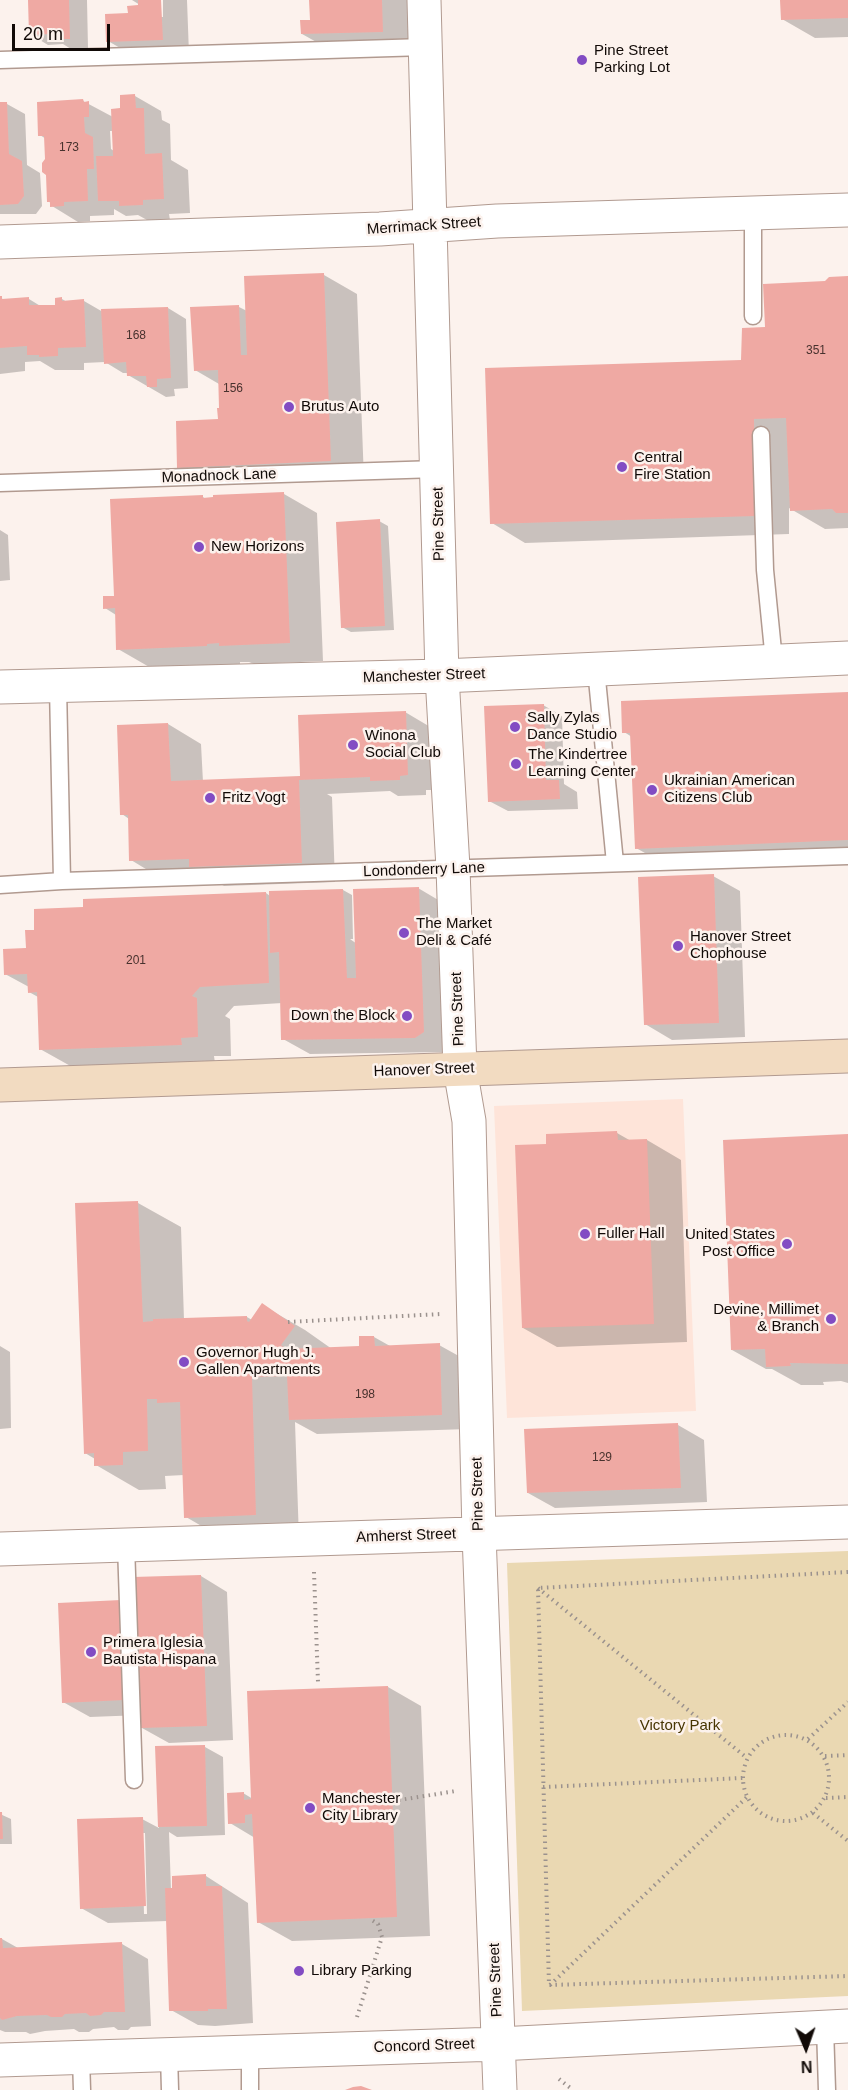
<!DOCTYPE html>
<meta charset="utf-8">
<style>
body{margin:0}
#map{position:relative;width:848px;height:2090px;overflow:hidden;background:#fcf2ed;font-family:Helvetica,sans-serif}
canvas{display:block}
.north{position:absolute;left:776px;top:2018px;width:60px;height:60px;-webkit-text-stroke:4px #fcf2ed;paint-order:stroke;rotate:178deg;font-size:16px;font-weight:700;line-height:24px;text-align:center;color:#110a07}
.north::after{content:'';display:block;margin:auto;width:21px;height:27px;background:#110a07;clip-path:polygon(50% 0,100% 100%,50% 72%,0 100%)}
.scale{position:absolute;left:12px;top:24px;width:98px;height:27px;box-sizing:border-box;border:3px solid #110a07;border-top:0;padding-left:8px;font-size:18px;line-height:21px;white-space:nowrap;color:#110a07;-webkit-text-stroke:4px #fcf2ed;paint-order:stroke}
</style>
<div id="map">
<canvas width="848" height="2090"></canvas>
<div class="north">N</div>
<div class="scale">20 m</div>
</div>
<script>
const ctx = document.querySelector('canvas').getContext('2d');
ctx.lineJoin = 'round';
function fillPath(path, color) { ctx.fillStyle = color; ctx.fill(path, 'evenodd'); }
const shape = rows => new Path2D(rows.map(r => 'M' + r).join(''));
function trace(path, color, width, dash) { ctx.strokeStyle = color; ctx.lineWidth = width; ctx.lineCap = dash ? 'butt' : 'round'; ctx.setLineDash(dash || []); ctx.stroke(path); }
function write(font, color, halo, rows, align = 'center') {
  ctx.font = font + ' Helvetica,sans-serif'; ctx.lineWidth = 5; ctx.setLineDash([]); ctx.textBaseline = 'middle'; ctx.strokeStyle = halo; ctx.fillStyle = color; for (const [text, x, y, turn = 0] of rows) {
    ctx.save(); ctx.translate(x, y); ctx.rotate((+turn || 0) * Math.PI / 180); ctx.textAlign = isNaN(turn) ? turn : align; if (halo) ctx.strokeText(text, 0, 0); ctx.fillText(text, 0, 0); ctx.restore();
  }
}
const built = shape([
 [683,1099,696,1411,507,1418,494,1106]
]);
const green = shape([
 [848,1551,848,1996,522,2011,507,1563]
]);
const shadow = shape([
 [29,0,87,0,88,48,71,49,63,44,48,45,30,34],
 [132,0,160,0,160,17,163,17,163,0,187,0,189,54,134,56,108,41,129,15,140,7,140,5],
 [311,0,408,0,409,46,329,49,302,34,311,21],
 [781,0,848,0,848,37,815,38,782,19],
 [135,96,161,111,162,120,170,124,171,160,188,170,190,213,169,214,170,220,147,220,138,215,126,216,114,209,114,215,90,216,90,221,78,222,52,206,52,203,49,202,46,139,40,135,83,101,113,117],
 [110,131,114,131,114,151,111,149],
 [0,104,7,104,25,114,27,165,40,173,42,206,36,214,0,214],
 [324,275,357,294,364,480,286,483,277,478,205,482,179,467,219,421,219,384,195,370,191,308,239,307,247,311],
 [848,278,848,528,825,529,789,508,789,534,525,543,492,523,743,361,766,329,826,283],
 [0,298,6,300,29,299,42,307,57,306,62,299,67,302,84,301,103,312,168,308,186,319,188,388,174,389,175,396,166,397,128,375,128,373,123,373,105,362,84,363,84,370,55,370,40,361,25,362,25,371,0,374],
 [284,494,317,513,323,661,254,664,249,662,240,662,240,665,151,668,118,649,116,615,105,608,203,497,206,499],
 [379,521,388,526,394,630,351,632,342,627],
 [0,530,8,535,10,580,0,581],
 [848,693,848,860,663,863,636,848,632,737,624,732],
 [543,705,562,716,564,784,577,792,578,809,508,811,489,801],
 [405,712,432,728,434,790,426,790,426,795,398,796,390,791,327,794,332,797,335,882,224,886,210,878,164,880,131,860,129,819,122,814,168,724,201,744,203,782,299,778],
 [713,876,740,891,745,1037,672,1040,645,1024],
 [418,888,445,904,450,1048,442,1052,310,1054,283,1039,282,1003,234,1006,225,1016,230,1019,231,1056,214,1056,215,1063,74,1068,40,1049,38,997,29,992,29,987,5,974,27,950,36,932,84,909,266,893,270,896,343,890,352,895,353,939,350,939,357,944],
 [617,1133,631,1141,647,1140,681,1160,687,1342,557,1347,523,1328,548,1145],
 [848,1136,848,1383,841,1381,823,1382,824,1385,801,1385,772,1369,766,1369,732,1350],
 [138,1203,181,1227,184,1320,247,1317,252,1320,262,1305,305,1330,332,1349,360,1348,374,1337,390,1346,439,1345,466,1360,468,1429,317,1434,295,1422,299,1539,229,1542,186,1517,184,1475,165,1476,166,1489,139,1490,96,1465,95,1459,85,1453],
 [0,1346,10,1352,11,1428,0,1429],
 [678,1425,704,1440,707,1502,555,1508,528,1493],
 [201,1576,227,1592,233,1740,169,1743,142,1728,142,1715,90,1717,63,1702,121,1602,138,1612,137,1585,135,1584],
 [388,1687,421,1706,430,1936,292,1941,258,1922,255,1838,230,1823,243,1793,253,1799],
 [205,1747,223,1757,225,1835,177,1837,169,1832,171,1890,206,1876,248,1903,253,2023,215,2026,198,2025,171,2010,168,1921,108,1923,81,1908,142,1819,159,1828,157,1748],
 [142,1833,145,1833,147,1914,144,1914],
 [0,1814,11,1819,12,1844,0,1844],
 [2,1939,18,1948,122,1944,148,1959,151,2026,131,2027,128,2030,118,2030,114,2027,93,2029,89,2032,79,2032,74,2029,45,2031,30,2034,26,2032,5,2032,0,2030,0,1940]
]);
const building = shape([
 [28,0,69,0,70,39,51,39,51,34,29,35],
 [138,0,161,0,163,40,106,42,105,14,128,13,127,6,138,5],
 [309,0,382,0,383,32,301,34,300,20,310,20],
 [780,0,848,0,848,18,781,20],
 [135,94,136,108,144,108,145,154,162,153,164,199,143,200,143,205,119,206,119,201,98,201,96,156,113,156,111,109,120,108,120,95],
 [83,99,84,102,89,101,89,117,84,117,85,133,93,137,94,169,87,169,88,201,64,202,64,206,50,207,50,202,47,202,46,175,42,172,42,163,45,159,44,136,38,136,37,102],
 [0,102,7,102,9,154,22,161,24,196,18,204,0,205],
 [324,273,331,461,177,468,176,421,218,419,217,408,219,408,218,370,194,371,190,307,239,305,241,355,247,355,244,276],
 [848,276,848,513,836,513,832,509,790,511,786,418,754,419,756,516,490,524,485,368,741,360,742,328,765,327,763,284,825,281,829,277],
 [0,296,2,296,2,299,29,297,29,305,55,305,55,298,62,297,62,301,84,299,86,347,58,348,58,356,39,357,39,355,27,355,27,346,0,348],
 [168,307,171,378,157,379,157,387,147,387,146,376,127,376,126,362,104,364,101,309],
 [284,492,290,643,219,646,219,643,207,644,207,646,116,650,115,608,103,609,103,596,114,596,110,499,203,495,203,498,213,497,213,495],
 [380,519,385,626,341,628,336,522],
 [848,692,848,840,635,849,630,733,622,733,621,701],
 [544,704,546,780,559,780,560,799,488,802,484,706],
 [406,711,408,775,400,776,400,780,370,781,370,777,299,780,302,863,189,867,189,859,129,861,128,815,120,815,117,725,168,723,171,781,300,776,298,715],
 [714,874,719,1023,644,1025,638,877],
 [419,887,424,1032,415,1038,281,1040,279,952,270,953,269,891,343,889,347,978,356,978,353,889],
 [266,892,269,983,200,987,192,996,197,998,198,1037,181,1038,182,1045,39,1050,37,992,28,993,27,974,4,975,3,949,26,948,25,930,34,930,34,909,83,907,83,899],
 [617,1131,618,1140,647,1139,654,1324,522,1328,515,1145,546,1144,546,1134],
 [848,1134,848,1364,790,1363,791,1366,766,1367,765,1349,731,1350,723,1140],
 [138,1201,143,1322,153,1321,153,1319,247,1316,247,1321,249,1322,262,1303,295,1326,281,1345,286,1349,359,1346,359,1336,374,1336,375,1346,440,1343,442,1415,289,1420,287,1376,252,1377,256,1515,184,1518,180,1402,157,1403,157,1399,147,1399,148,1451,123,1452,123,1465,94,1466,94,1453,84,1454,75,1203],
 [678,1423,681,1488,527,1493,524,1429],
 [201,1575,207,1726,141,1728,136,1585,133,1577],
 [121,1600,125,1700,62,1703,58,1603],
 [388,1686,397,1917,257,1923,252,1814,245,1815,245,1823,228,1824,227,1793,244,1792,244,1800,251,1799,247,1691],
 [205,1745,207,1826,158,1827,155,1746],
 [0,1812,2,1812,3,1839,0,1839],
 [143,1817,146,1906,80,1909,77,1819],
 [206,1874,206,1886,222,1886,227,2009,208,2009,208,2011,169,2011,165,1888,172,1888,172,1876],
 [0,1938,2,1938,3,1948,122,1942,125,2012,104,2012,101,2015,90,2016,86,2013,65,2014,62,2017,51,2017,47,2015,17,2016,2,2020,0,2018],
 [361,2086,372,2090,345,2090,353,2087]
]);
const path = shape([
 [288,1322,441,1314],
 [314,1572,318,1682],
 [848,1572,538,1588,549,1985,848,1976],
 [538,1588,747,1758],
 '743 1778a43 43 0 1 1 86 0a43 43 0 1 1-86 0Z',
 [808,1739,848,1702],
 [825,1756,848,1755],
 [543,1787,743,1778],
 [826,1798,848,1797],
 [393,1801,456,1791],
 [813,1813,848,1841],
 [550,1985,747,1797],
 [357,2017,382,1937,378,1924,370,1919],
 [559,2079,573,2090]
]);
const lane = shape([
 [0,60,425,47],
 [753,213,753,316],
 [761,435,765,570,774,661],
 [0,483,437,469],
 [596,669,615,863],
 [58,686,62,881],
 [0,885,62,881,848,856],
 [126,1545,134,1780],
 [825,2027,827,2090],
 [250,2052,250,2090],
 [169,2054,170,2090],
 [81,2058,82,2090]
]);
const street = shape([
 [424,0,442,676,453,868,460,1069,469,1121,479,1534,500,2090],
 [0,242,380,229,497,221,848,210],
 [0,687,442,676,848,658],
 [0,1549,848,1522],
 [0,2060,499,2044,848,2026]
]);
const secondary = shape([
 [0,1085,848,1056]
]);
const markers = [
 [582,60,6,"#824cc3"],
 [289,407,6,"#824cc3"],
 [622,467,6,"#824cc3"],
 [199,547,6,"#824cc3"],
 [515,727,6,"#824cc3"],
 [353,745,6,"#824cc3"],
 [516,764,6,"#824cc3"],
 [652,790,6,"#824cc3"],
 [210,798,6,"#824cc3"],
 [404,933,6,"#824cc3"],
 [678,946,6,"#824cc3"],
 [407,1016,6,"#824cc3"],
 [585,1234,6,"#824cc3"],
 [787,1244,6,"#824cc3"],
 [831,1319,6,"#824cc3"],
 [184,1362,6,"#824cc3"],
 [91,1652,6,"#824cc3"],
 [310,1808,6,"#824cc3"],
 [299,1971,6,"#824cc3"]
];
const numberNames = [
 ["173",69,148],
 ["168",136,336],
 ["351",816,351],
 ["156",233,389],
 ["201",136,961],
 ["198",365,1395],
 ["129",602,1458]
];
const poiNames = [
 ["Pine Street",594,51],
 ["Parking Lot",594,68],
 ["Brutus Auto",301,407],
 ["Central",634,458],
 ["Fire Station",634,475],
 ["New Horizons",211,547],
 ["Sally Zylas",527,718],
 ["Dance Studio",527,735],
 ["Winona",365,736],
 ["Social Club",365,753],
 ["The Kindertree",528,755],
 ["Learning Center",528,772],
 ["Ukrainian American",664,781],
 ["Citizens Club",664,798],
 ["Fritz Vogt",222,798],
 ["The Market",416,924],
 ["Deli & Café",416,941],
 ["Hanover Street",690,937],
 ["Chophouse",690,954],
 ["Down the Block",395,1016,"right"],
 ["Fuller Hall",597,1234],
 ["United States",775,1235,"right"],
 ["Post Office",775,1252,"right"],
 ["Devine, Millimet",819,1310,"right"],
 ["& Branch",819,1327,"right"],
 ["Governor Hugh J.",196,1353],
 ["Gallen Apartments",196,1370],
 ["Primera Iglesia",103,1643],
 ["Bautista Hispana",103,1660],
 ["Manchester",322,1799],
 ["City Library",322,1816],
 ["Library Parking",311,1971]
];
const streetNames = [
 ["Merrimack Street",424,226,-4],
 ["Monadnock Lane",219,476,-2],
 ["Pine Street",439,524,-91],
 ["Manchester Street",424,676,-2],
 ["Londonderry Lane",424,870,-2],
 ["Pine Street",458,1009,-92],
 ["Hanover Street",424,1070,-2],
 ["Pine Street",478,1494,-91],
 ["Amherst Street",406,1536,-2],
 ["Pine Street",496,1980,-92],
 ["Concord Street",424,2046,-2]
];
const parkNames = [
 ["Victory Park",680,1726]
];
fillPath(built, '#fee4d9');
fillPath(green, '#ead8b2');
fillPath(shadow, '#0003');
fillPath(building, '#efa9a3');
trace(lane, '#b19a90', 19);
trace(street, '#b19a90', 35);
trace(secondary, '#b19a90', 35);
trace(path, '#9b928e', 4, [1.5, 4.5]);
trace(lane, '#fff', 16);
trace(street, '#fff', 33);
trace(secondary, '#f2dbc1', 33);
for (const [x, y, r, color] of markers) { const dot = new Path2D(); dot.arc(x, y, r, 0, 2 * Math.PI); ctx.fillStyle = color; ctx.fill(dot); trace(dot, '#fcf2ed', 2); }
write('12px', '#48322e', null, numberNames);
write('15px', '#110a07', '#fcf2ed', poiNames, 'left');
write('15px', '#110a07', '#fcf2ed', streetNames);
write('15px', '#473502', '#fcf2ed', parkNames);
</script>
